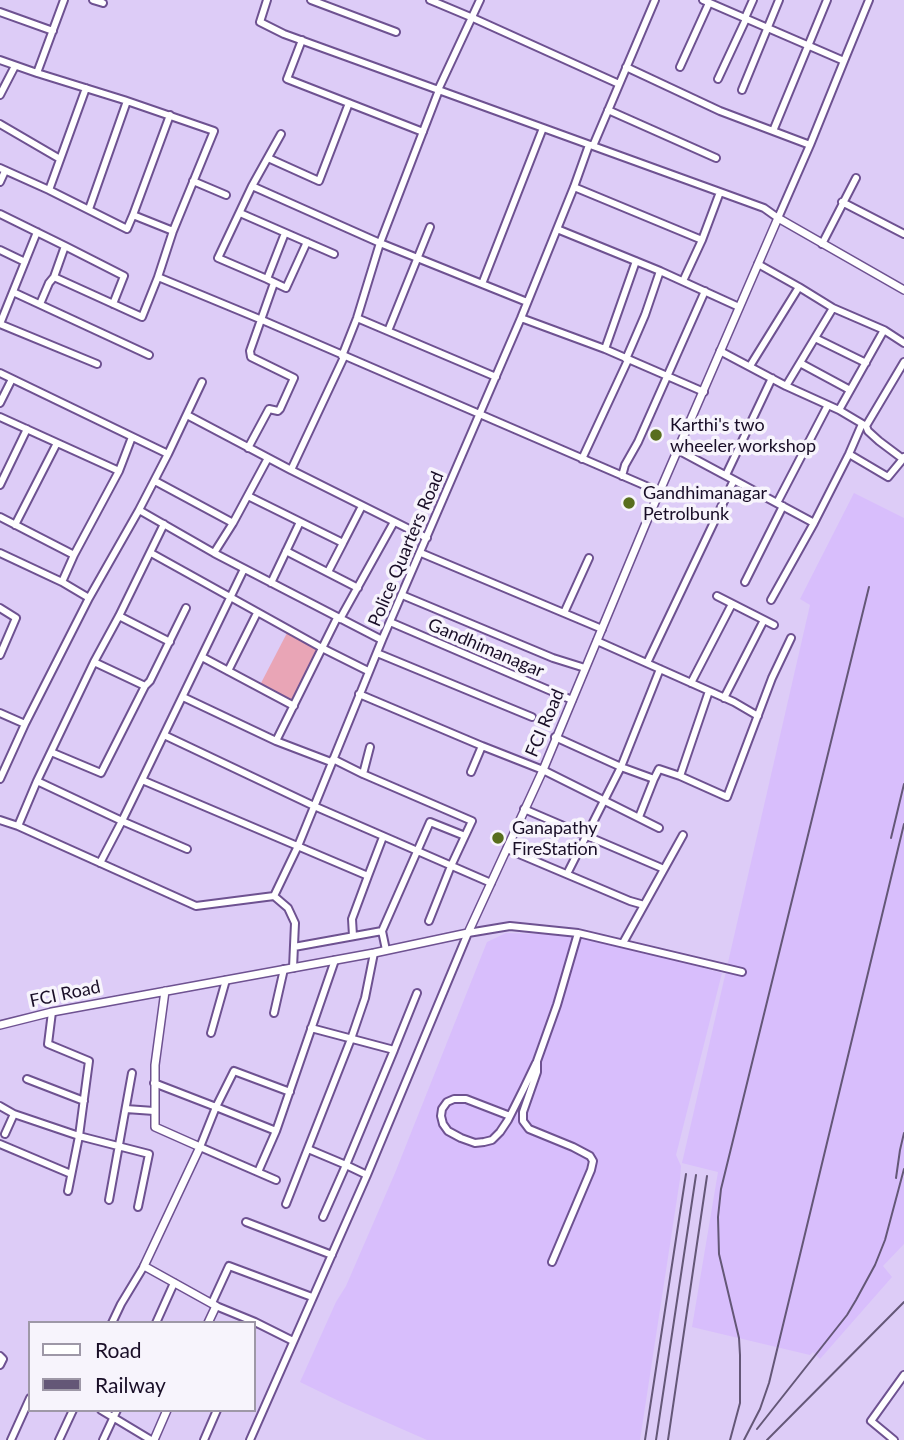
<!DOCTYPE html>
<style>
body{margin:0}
#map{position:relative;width:904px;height:1440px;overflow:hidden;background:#ddccf7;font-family:Lato,sans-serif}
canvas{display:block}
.legend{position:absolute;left:28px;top:1321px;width:228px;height:91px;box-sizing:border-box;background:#f7f4fc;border:2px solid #9e98a7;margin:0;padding:9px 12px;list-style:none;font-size:21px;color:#190e27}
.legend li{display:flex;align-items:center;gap:14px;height:35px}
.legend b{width:35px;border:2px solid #9e98a7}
</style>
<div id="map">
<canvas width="904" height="1440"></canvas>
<ul class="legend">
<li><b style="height:9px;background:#fff"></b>Road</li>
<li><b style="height:9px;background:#645777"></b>Railway</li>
</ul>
</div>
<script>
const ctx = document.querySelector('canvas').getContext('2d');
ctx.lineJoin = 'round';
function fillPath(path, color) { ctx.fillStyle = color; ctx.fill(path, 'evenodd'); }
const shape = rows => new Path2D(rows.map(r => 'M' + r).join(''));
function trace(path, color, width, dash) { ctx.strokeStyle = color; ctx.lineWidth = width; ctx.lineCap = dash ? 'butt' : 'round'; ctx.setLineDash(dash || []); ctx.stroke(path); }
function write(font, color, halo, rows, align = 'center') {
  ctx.font = font + ' Lato,sans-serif'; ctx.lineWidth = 7; ctx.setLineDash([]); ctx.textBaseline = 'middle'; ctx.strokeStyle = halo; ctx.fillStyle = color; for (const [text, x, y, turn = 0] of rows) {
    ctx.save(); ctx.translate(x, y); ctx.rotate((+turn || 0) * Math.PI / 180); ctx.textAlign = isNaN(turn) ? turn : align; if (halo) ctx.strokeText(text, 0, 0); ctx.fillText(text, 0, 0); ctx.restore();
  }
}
const built = shape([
 [854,493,904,518,904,1244,883,1266,892,1277,820,1359,813,1352,810,1355,692,1327,718,1172,682,1163,810,605,800,599],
 [506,933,563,935,628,948,722,973,676,1155,681,1166,680,1179,640,1440,427,1440,345,1404,300,1382,336,1302,346,1286,395,1173,487,942]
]);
const green = shape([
 [288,631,320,648,293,703,260,685]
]);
const minor = shape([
 [93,0,103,3],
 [267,0,260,22,284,34,764,208,778,218,810,145,844,61,703,0],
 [311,0,396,32],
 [430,0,473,18,619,84],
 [0,12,53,31],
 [745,18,753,0],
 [302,40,287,79,423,132],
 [0,60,37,73,124,100,214,131,173,231],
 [844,61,869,0],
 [626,67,720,111,810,145],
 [680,67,709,3],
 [37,73,64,0],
 [718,79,746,19],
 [438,90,480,0],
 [742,90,779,0],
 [0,95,15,66],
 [608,110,716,158],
 [0,124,60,159],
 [773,131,827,0],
 [593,146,655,0],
 [268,158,319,181,349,103],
 [0,168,49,190,127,229,133,215,173,231,158,277,262,320,660,492],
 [193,181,226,195],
 [0,182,5,171],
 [252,186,380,243,527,302],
 [574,187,702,240],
 [49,190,86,88],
 [842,202,904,234],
 [89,209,127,101],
 [240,213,334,254],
 [0,214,65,246,54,277,142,317,158,277],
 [133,215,170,115],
 [557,229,660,271],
 [285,233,267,279,286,288,307,242],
 [822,244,856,178],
 [65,246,124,276,113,304],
 [0,250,25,262],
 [758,264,799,287],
 [267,279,218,258,252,186,281,134],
 [683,281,702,240,720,192],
 [482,284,543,128],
 [13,292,149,355],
 [40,304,49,283,54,277],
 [357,318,496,377],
 [521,318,605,349,704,392],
 [0,324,97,364],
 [0,324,37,232],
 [388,331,430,227],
 [815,338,866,363],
 [605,349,636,261],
 [720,351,786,386,839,410,866,426,868,431,879,441,903,459,904,457],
 [342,356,357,318,380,243,439,90],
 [344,357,291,470,427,538],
 [626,359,645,315,660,271,739,307],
 [800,363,850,390],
 [750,366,799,287,833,308,884,330,904,343],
 [0,373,168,454,139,510],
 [786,386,833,308],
 [0,403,12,379],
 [839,410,884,330],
 [187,415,291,470],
 [0,417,119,471,74,555,62,582],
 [866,426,904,362],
 [248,448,269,409,278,411,280,409,294,378,251,357,250,351,274,283],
 [678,450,814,523,849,454,862,424],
 [168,454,202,382],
 [849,454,888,477,903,459],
 [582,459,628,360],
 [119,471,132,437],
 [726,475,772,378],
 [622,476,625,465,638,442,705,291],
 [155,481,233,523,268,458],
 [0,485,27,429],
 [248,496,343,543,362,506],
 [777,503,828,405],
 [0,517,74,555],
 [164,524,119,616,94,662,37,781,18,826,196,906,274,896,298,846,382,640],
 [15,525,57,443],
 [286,551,358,588],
 [0,553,62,582,89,598,139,510,214,553,382,640,521,318,574,187,589,145],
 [151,553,322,648,368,671],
 [214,553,233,523],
 [421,553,602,629],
 [244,569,142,780,368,876,383,837],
 [328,572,343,543],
 [745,582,783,506],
 [271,583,300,522],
 [402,595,553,658,585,668],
 [717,596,774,625],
 [771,600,814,523],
 [0,608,16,618,0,655],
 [564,613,589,558],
 [119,616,170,642],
 [340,619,394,522],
 [390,622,572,700],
 [597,641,734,702,758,716],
 [377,653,532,717],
 [202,657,294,706],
 [94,662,145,686],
 [647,663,734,480],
 [228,671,257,613],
 [691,683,732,604],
 [709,691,680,776,727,797,772,678,791,638],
 [359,694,482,746],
 [183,697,276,741,331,762],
 [724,698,764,620],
 [0,713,25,724],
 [164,735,314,806,491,883],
 [555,737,621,767,654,779,639,817],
 [276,741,337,618],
 [370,747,363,774,472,821,451,866,429,921],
 [51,752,101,773,145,686,150,681,186,608],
 [333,759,363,774],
 [471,772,482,746,543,770,659,828],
 [0,779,25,724,89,598],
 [654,779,659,769,680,776],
 [37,781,122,821,142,780],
 [524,809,664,869],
 [0,820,18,826],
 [507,849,630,901,644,905],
 [100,863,122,821,187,849],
 [567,874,621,767,660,669],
 [274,896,288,908,295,923,293,968],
 [382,931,386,950],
 [353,936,352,919,368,876],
 [623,943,683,835],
 [294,947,382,931,430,822,465,836],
 [52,1012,48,1044,89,1061,79,1136,68,1191],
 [274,1013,284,969],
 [311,1028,394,1050,417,993],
 [211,1033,226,980],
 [27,1079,84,1101],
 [154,1083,216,1107,200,1147,276,1180],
 [0,1106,14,1114,79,1136,149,1154,138,1207],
 [126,1109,154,1111],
 [510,1116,466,1099,454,1099,447,1102,442,1109,441,1116,443,1124,448,1131,461,1138,475,1143,484,1142,492,1140,500,1132,508,1120,524,1088,536,1063],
 [276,1131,216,1107,234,1071,290,1092],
 [5,1134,14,1114],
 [0,1144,71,1174],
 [308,1149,346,1165,394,1050],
 [258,1172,276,1131,335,960],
 [109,1200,132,1073],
 [286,1204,351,1039,365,998,374,953],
 [323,1217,346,1165,367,1175],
 [246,1222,332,1255],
 [552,1262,591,1170,593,1161,590,1156,573,1147,529,1129,523,1121,523,1112,537,1072,537,1061,557,1005,578,933],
 [212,1303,229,1266,312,1297],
 [216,1306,255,1322,254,1324],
 [255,1322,293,1341],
 [112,1323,121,1304,144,1266],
 [156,1323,174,1283],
 [0,1356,3,1359,0,1365],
 [101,1410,151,1440],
 [11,1440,30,1398],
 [59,1440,73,1410],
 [103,1440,117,1410],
 [204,1440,217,1410],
 [250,1440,367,1175,468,933,510,926,578,933,742,972],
 [894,1440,871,1421,904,1375]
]);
const tertiary = shape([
 [165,991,155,1065,155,1127,200,1147,144,1266,216,1306,208,1323],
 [0,1025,52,1012,374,953,468,933,543,770,646,523,778,218,904,290],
 [154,1440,167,1410]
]);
const rail = shape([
 [891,838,904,784],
 [896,1178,900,1150,904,1133],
 [757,1429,847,1315,856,1300,875,1265,885,1240,904,1169],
 [645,1440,686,1174],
 [656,1440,696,1175],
 [668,1440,707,1176],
 [730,1440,740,1403,740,1355,739,1338,719,1254,718,1217,721,1189,869,587],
 [744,1440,760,1409,769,1383,904,824],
 [767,1440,904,1302]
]);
const markers = [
 [656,435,7,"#586e1d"],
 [629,503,7,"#586e1d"],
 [498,838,7,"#586e1d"]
];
const poiNames = [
 ["Karthi's two",670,425],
 ["wheeler workshop",670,446],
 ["Gandhimanagar",643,493],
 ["Petrolbunk",643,514],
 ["Ganapathy",512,828],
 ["FireStation",512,849]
];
const streetNames = [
 ["Police Quarters Road",406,549,-67],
 ["Gandhimanagar",486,648,23],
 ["FCI Road",545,723,-67],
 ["FCI Road",65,994,-12]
];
fillPath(built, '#d8befc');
fillPath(green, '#e9a5b6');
trace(minor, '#6e5291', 10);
trace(tertiary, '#6e5291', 10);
trace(minor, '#fff', 6);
trace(tertiary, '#fff', 7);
trace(rail, '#645777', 2);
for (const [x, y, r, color] of markers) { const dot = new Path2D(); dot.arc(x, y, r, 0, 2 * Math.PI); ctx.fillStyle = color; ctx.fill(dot); trace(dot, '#f7f4fc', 2.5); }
write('18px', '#190e27', '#f7f4fc', poiNames, 'left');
write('18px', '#190e27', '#f7f4fc', streetNames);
</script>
